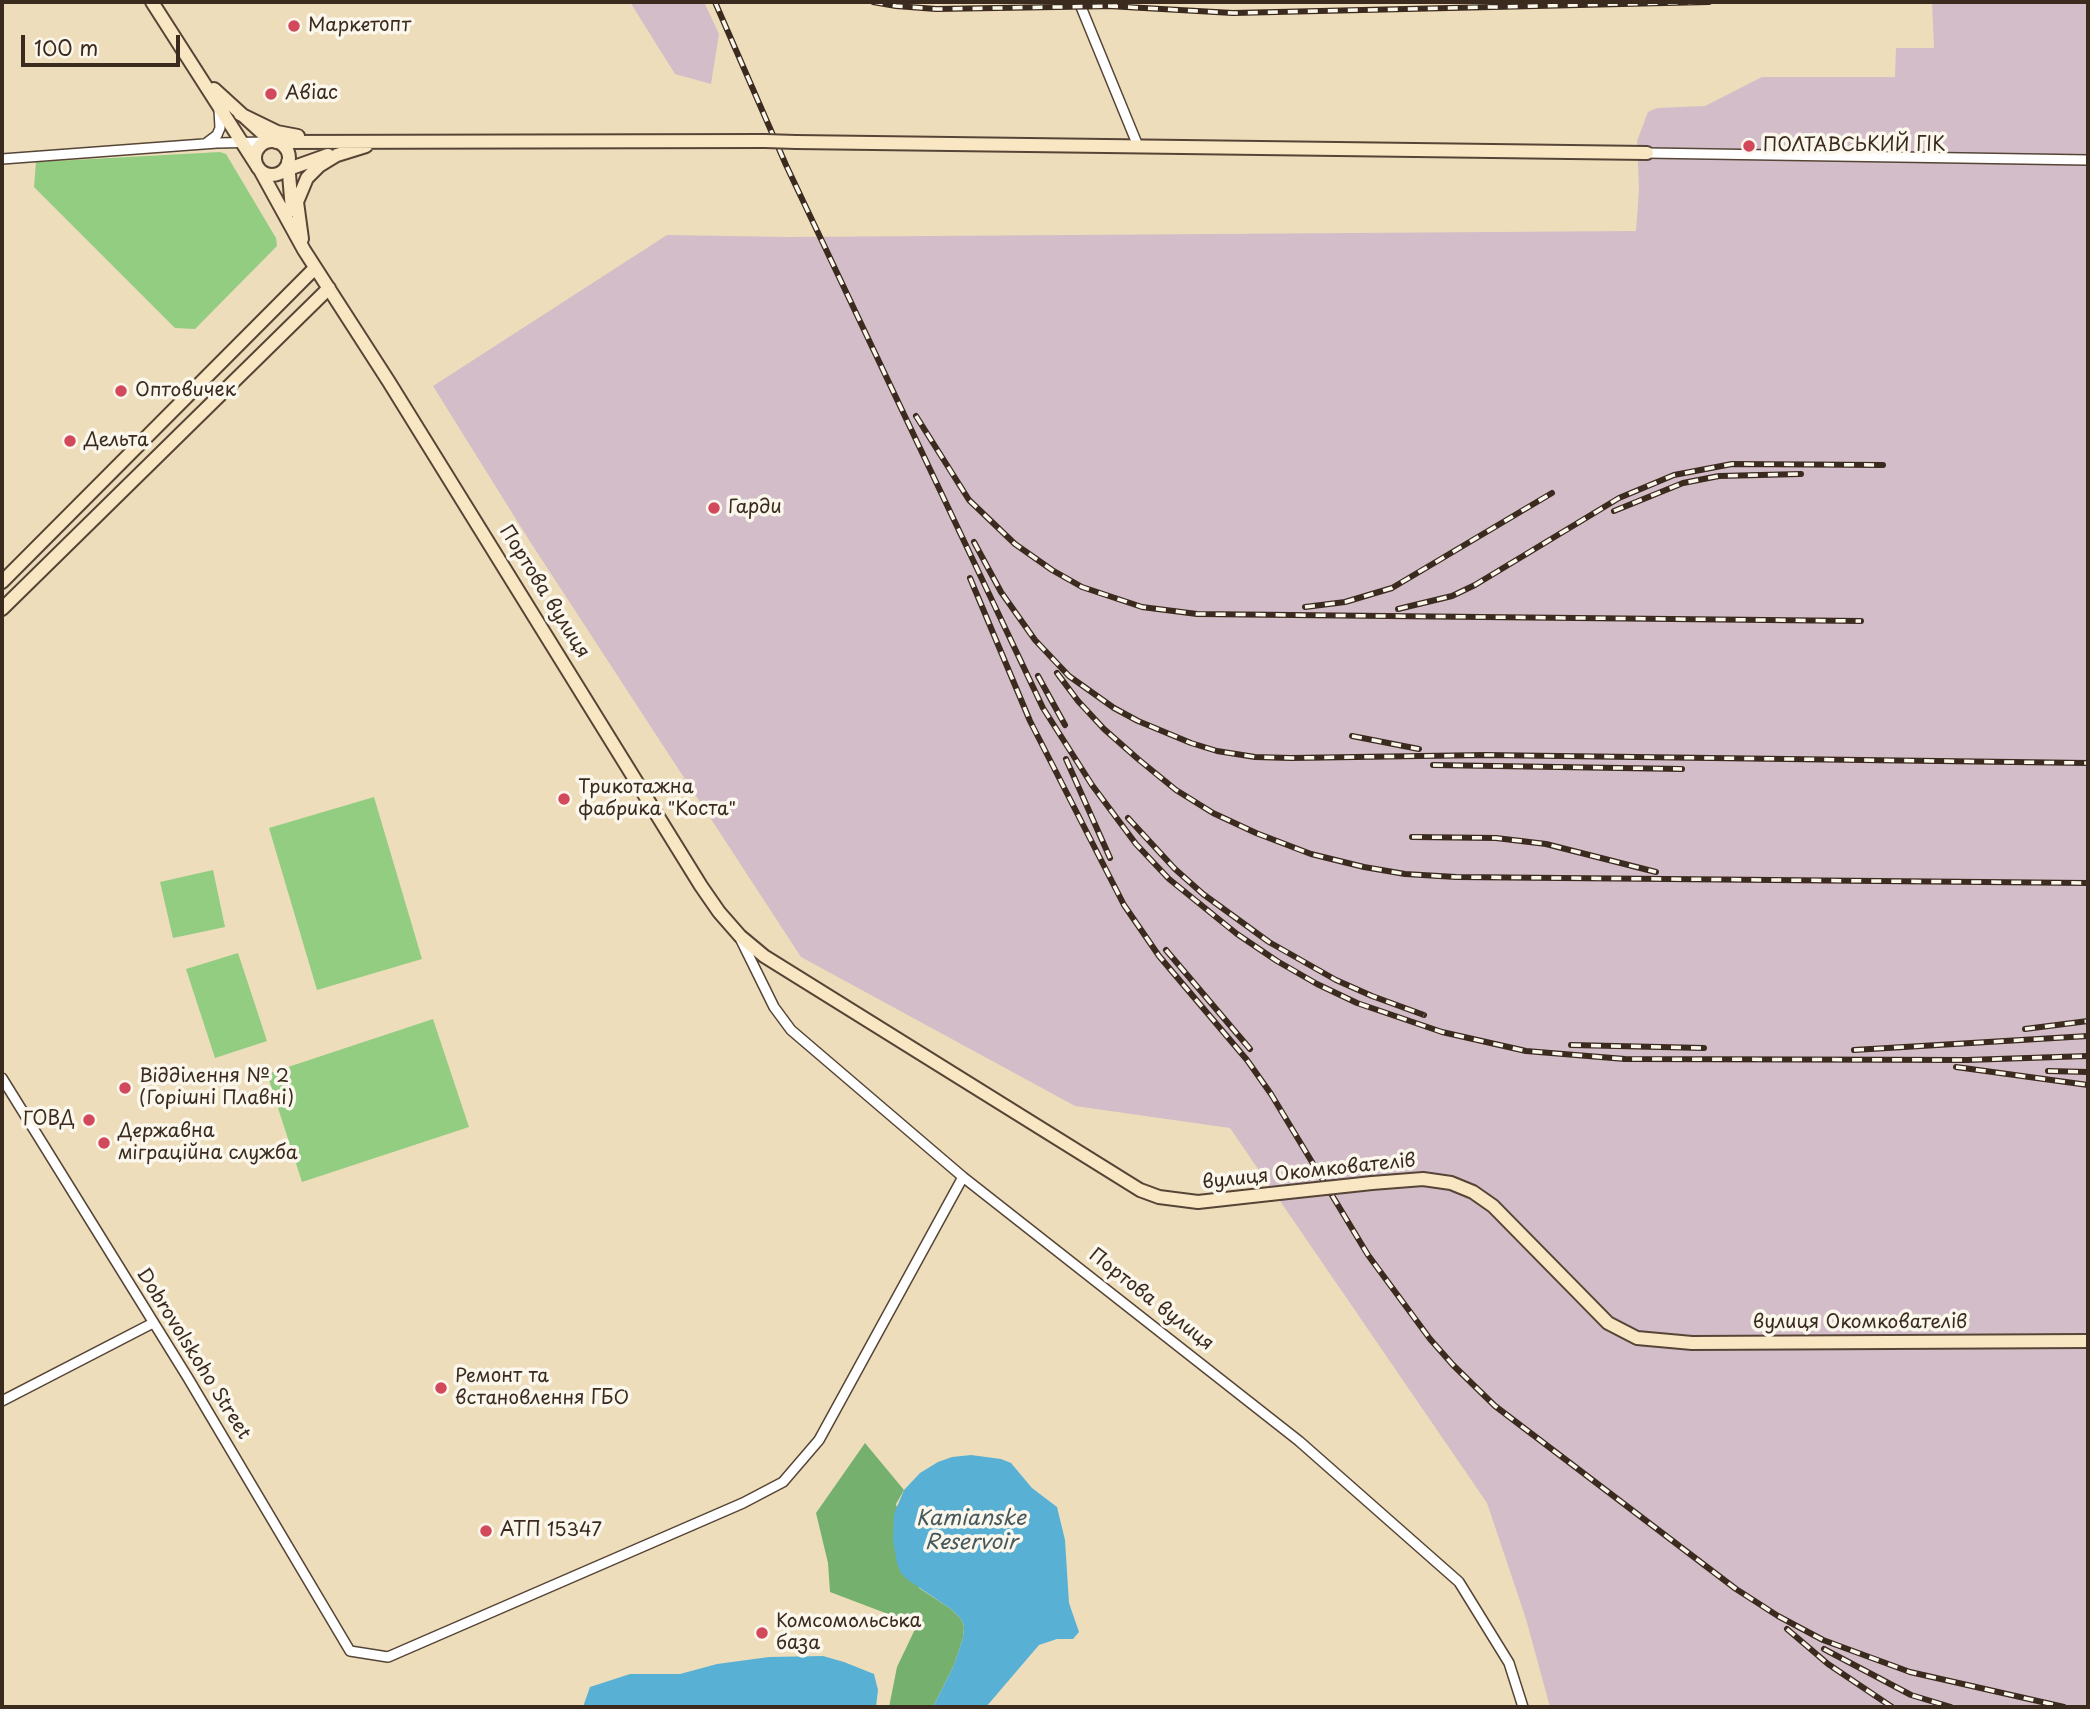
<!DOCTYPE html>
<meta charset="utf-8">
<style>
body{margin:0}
#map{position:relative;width:2090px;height:1709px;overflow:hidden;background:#edb;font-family:"Playpen Sans",sans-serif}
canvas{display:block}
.frame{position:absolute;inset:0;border:4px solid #3b2a1e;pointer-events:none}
.scale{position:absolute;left:21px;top:35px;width:159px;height:32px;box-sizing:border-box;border:4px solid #3b2a1e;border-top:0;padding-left:9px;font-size:21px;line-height:24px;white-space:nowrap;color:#3b2a1e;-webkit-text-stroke:5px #fbf7ec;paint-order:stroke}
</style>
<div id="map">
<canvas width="2090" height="1709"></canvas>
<div class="frame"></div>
<div class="scale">100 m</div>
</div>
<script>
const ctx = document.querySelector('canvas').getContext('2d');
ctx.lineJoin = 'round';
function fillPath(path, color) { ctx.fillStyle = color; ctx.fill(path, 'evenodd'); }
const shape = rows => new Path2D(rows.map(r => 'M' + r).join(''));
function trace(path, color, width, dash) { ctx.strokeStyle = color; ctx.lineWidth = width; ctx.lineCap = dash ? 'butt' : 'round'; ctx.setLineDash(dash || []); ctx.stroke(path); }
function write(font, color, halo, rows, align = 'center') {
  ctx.font = font + ' "Playpen Sans",sans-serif'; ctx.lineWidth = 7; ctx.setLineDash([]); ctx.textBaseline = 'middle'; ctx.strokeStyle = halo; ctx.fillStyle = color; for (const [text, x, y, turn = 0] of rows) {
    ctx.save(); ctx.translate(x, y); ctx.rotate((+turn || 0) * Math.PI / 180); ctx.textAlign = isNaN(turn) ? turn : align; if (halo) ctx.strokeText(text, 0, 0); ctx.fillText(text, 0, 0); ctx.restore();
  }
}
const industrial = shape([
 [630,2,704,2,719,34,711,84,675,74],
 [1932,2,2088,2,2088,1707,1550,1707,1526,1619,1487,1503,1230,1128,1075,1106,801,957,529,540,433,386,667,235,789,237,1636,231,1639,190,1637,141,1648,112,1657,108,1705,106,1762,77,1895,77,1896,48,1934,48]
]);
const green = shape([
 [220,152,226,154,276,238,277,246,195,329,175,328,34,187,36,162],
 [374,797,422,959,317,990,269,828],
 [213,870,225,927,173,938,160,882],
 [238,953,267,1041,215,1058,186,969],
 [433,1019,469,1127,302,1182,267,1074]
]);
const forest = shape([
 [865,1443,904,1490,896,1504,919,1588,951,1609,961,1619,964,1626,963,1638,954,1665,933,1707,889,1707,897,1667,917,1625,830,1592,828,1563,816,1513]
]);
const water = shape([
 [971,1455,1001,1459,1011,1463,1032,1488,1057,1507,1065,1540,1069,1603,1079,1632,1073,1639,1057,1639,1039,1645,986,1707,933,1707,954,1665,963,1638,964,1626,961,1619,951,1609,908,1580,901,1573,897,1563,893,1540,894,1514,904,1490,920,1473,938,1462,952,1457],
 [823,1656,844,1662,874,1674,878,1690,876,1707,585,1707,584,1704,590,1687,630,1674,680,1674,717,1664,769,1657]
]);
const street = shape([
 [1079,2,1138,146],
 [205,144,217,135,220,128,219,109],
 [1647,153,2088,160],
 [2,159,217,143,265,142],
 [740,938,774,1007,791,1030,963,1177,1299,1441,1459,1582,1509,1663,1523,1707],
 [2,1078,188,1378,350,1651,388,1657,743,1503,783,1482,819,1440,963,1177],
 [2,1401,153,1323]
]);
const secondary = shape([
 [152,2,257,166],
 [214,89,271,141],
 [240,114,277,132,298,136],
 '255 158a17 17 0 1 1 34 0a17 17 0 1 1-34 0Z',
 [276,142,765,141],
 [796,142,1647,153],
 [288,162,292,210],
 [260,170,304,250,389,382,701,886,719,912,740,936,764,956,1140,1190,1159,1197,1198,1202,1270,1194],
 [283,171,328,155],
 [302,239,297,202,307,178,319,166,337,155,366,146],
 [2,582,315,268],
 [2,609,329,288],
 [1372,1183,1423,1179,1451,1183,1473,1192,1493,1206,1608,1323,1637,1338,1692,1343,2088,1341]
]);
const rail = shape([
 [715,2,786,165,1043,708,1092,785,1136,844,1169,879,1237,934,1277,961,1317,984,1357,1003,1442,1032,1526,1051,1625,1059,1967,1060,2088,1056],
 [873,2,896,6,936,9,1117,6],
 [1108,6,1233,13,1709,2],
 [916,416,969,500,1015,544,1052,570,1082,587,1142,607,1197,614,1861,621],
 [1614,511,1683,483,1719,476,1801,474],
 [974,542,1001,592,1035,640,1069,676,1114,708,1138,721,1191,743,1217,751,1255,757,1291,758,1485,755,2088,763],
 [970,578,1030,721,1124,905,1159,956,1247,1060,1271,1094,1368,1255,1430,1339,1453,1365,1495,1406,1736,1589,1778,1616,1823,1640,1910,1672,2064,1707],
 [1305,607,1345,602,1392,588,1552,493],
 [1398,609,1452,596,1475,585,1619,498,1674,475,1732,464,1883,465],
 [1057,673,1078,701,1104,729,1138,759,1176,790,1213,813,1256,833,1311,854,1364,867,1405,874,1456,877,2088,883],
 [1038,676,1065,725],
 [1352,736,1419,749],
 [1066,759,1110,858],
 [1433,765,1682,769],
 [1128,818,1175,869,1203,894,1269,942,1336,980,1372,996,1424,1015],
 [1412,837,1496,838,1546,844,1656,872],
 [1166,950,1250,1049],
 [2025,1029,2088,1021],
 [1571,1045,1704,1048],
 [1854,1050,2088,1036],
 [1956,1067,2088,1085],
 [2048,1071,2088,1072],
 [1787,1629,1828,1664,1892,1707],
 [1824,1649,1911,1695,1951,1707]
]);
const secondaryBridge = shape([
 [765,141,796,142],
 [1270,1194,1372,1183]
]);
const markers = [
 [294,26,7,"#d1495b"],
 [271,94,7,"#d1495b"],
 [1749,146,7,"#d1495b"],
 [121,391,7,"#d1495b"],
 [70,441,7,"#d1495b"],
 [714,508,7,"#d1495b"],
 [564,799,7,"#d1495b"],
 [125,1088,7,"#d1495b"],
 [89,1120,7,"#d1495b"],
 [104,1143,7,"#d1495b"],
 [441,1388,7,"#d1495b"],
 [486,1531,7,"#d1495b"],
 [762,1633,7,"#d1495b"]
];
const poiNames = [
 ["Маркетопт",308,26],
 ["Авіас",285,94],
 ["ПОЛТАВСЬКИЙ ГІК",1763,146],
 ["Оптовичек",135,391],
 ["Дельта",84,441],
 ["Гарди",728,508],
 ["Трикотажна",578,788],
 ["фабрика \"Коста\"",578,810],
 ["Відділення № 2",139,1077],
 ["(Горішні Плавні)",139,1099],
 ["ГОВД",75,1120,"right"],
 ["Державна",118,1132],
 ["міграційна служба",118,1154],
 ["Ремонт та",455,1377],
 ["встановлення ГБО",455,1399],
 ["АТП 15347",500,1531],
 ["Комсомольська",776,1622],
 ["база",776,1644]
];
const streetNames = [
 ["Портова вулиця",544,592,58],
 ["вулиця Окомкователів",1309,1172,-6],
 ["Портова вулиця",1151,1300,38],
 ["вулиця Окомкователів",1860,1323],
 ["Dobrovolskoho Street",193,1354,58]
];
const waterNames = [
 ["Kamianske",971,1519],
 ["Reservoir",971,1543]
];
fillPath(industrial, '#d2bdc8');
fillPath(green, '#92cd81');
fillPath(forest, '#75b06f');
fillPath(water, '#58b1d5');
trace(street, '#564536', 12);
trace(secondary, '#564536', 16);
trace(street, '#fff', 9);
trace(secondary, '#f9e7c3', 12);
trace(rail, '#3b2a1e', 6);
trace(rail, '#fbf7ec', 3.5, [10]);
trace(secondaryBridge, '#564536', 16, []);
trace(secondaryBridge, '#f9e7c3', 12);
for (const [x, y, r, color] of markers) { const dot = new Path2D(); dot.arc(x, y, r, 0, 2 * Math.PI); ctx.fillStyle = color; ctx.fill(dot); trace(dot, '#fbf7ec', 2.5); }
write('19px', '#3b2a1e', '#fbf7ec', poiNames, 'left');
write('19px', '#3b2a1e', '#fbf7ec', streetNames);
write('italic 21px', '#45595e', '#fbf7ec', waterNames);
</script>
